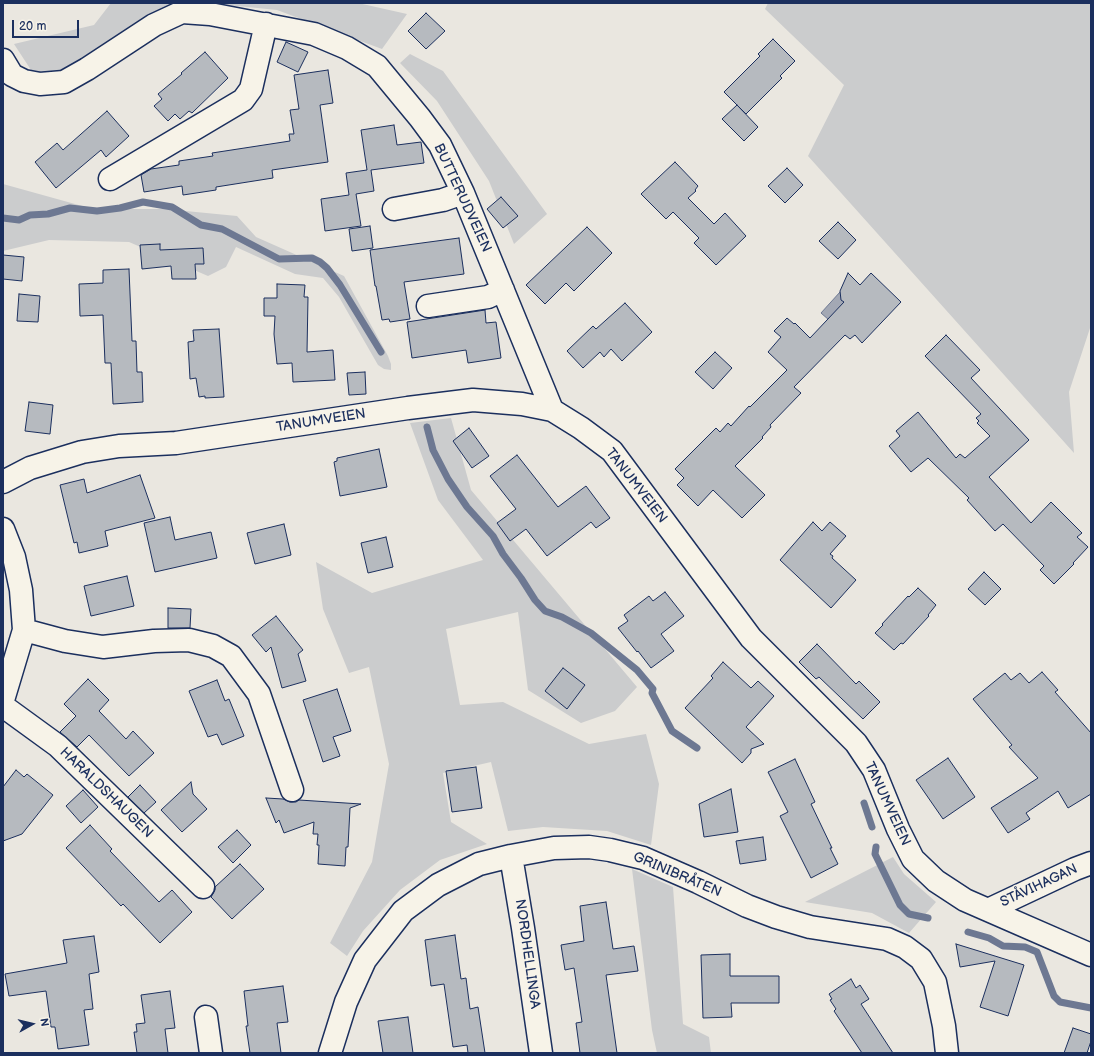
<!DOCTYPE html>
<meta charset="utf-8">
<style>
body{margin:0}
#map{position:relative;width:1094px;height:1056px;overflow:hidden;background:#eae7e0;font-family:"Balsamiq Sans",sans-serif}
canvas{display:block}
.frame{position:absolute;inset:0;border:4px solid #1b2f5e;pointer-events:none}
.north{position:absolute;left:12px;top:1004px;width:40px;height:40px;-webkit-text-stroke:3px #f7f3e8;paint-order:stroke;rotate:82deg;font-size:11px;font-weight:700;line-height:16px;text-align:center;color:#1b2f5e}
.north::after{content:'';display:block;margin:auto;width:14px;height:18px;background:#1b2f5e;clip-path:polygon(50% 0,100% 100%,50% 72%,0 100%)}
.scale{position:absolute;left:12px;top:20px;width:67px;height:18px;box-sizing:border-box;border:2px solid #1b2f5e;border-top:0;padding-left:5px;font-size:12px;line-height:14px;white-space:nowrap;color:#1b2f5e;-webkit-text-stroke:3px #f7f3e8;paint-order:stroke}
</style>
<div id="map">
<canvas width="1094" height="1056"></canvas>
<div class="frame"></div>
<div class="north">N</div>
<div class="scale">20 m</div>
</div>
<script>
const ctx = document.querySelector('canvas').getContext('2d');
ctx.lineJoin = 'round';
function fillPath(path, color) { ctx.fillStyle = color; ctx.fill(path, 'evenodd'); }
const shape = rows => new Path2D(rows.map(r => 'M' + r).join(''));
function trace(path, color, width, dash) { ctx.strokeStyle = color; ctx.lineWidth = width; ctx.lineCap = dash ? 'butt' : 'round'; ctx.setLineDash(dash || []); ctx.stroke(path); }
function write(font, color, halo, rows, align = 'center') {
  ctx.font = font + ' "Balsamiq Sans",sans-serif'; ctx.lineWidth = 3; ctx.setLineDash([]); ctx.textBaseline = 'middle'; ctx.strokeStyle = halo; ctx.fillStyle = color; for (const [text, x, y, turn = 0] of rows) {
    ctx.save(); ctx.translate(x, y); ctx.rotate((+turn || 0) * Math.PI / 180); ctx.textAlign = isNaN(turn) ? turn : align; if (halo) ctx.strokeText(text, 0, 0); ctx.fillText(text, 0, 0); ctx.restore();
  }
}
const green = shape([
 [111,3,188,3,92,60,51,73,31,70,14,44,94,25],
 [208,3,358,3,407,14,382,49,277,10],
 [768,3,1091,3,1091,325,1069,392,1074,453,808,156,844,85,765,9],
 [410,54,443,71,547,214,514,244,489,181,437,101,400,63],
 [3,184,93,209,165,209,237,216,256,237,344,276,388,356,391,364,391,370,384,369,378,365,339,297,323,278,295,274,236,247,226,267,208,276,129,242,49,240,3,251],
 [451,418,471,490,637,687,615,711,581,723,528,690,518,612,446,629,460,705,503,702,589,744,646,734,659,784,651,845,607,831,543,827,508,831,491,762,443,773,451,822,487,844,440,860,400,890,363,931,347,956,330,943,372,862,389,764,369,667,349,673,323,609,316,562,372,593,483,560,438,500,410,423],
 [893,857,904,874,936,902,909,933,872,913,805,902],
 [632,869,673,887,683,1024,709,1037,711,1053,657,1053,652,1030]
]);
const water = shape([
 [850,281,837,327,821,313,850,281]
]);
const stream = shape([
 [3,218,19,220,30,215,48,214,70,208,97,211,120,208,143,202,172,207,201,225,222,229,279,259,312,258,320,262,327,268,340,285,381,352],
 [427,427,433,450,448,479,467,507,493,536,503,554,521,578,535,600,545,611,562,617,591,633,637,670,653,689,652,693,672,731,697,748],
 [864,803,872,827],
 [876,847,875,854,900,905,909,914,928,918],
 [968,932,989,938,1003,946,1025,947,1037,952,1054,996,1060,1002,1091,1008]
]);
const building = shape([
 [426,13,445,31,426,49,408,31,426,13],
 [773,39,795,61,780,76,782,78,746,114,724,92,760,56,758,54,773,39],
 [286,42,308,52,298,72,277,62,286,42],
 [205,52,228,78,192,113,189,111,180,119,175,114,168,121,154,106,162,99,158,94,182,74,181,73,205,52],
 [328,70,333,103,320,105,328,162,272,170,273,178,216,187,216,190,183,195,182,186,144,192,141,175,151,169,179,165,179,161,213,156,212,153,290,141,289,134,294,134,290,110,299,109,294,75,328,70],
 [737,105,758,127,744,141,722,119,737,105],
 [107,111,129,136,106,157,101,150,56,188,35,162,57,143,63,150,107,111],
 [394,125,397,145,421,142,424,163,371,170,374,191,356,194,361,226,325,231,321,199,349,195,346,173,367,170,361,130,394,125],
 [675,162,698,186,695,190,696,191,688,198,714,224,725,213,746,236,716,265,694,243,699,238,673,212,666,219,641,194,675,162],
 [787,168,803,185,785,203,768,186,787,168],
 [501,197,518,216,503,228,487,209,501,197],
 [838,222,856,240,838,259,819,241,838,222],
 [370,226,373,248,352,251,349,229,370,226],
 [587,227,612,253,574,291,566,283,545,304,526,285,587,227],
 [459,238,464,274,404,282,410,319,390,322,389,319,382,320,376,286,375,286,370,250,459,238],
 [160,244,160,250,203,248,204,264,195,264,196,279,172,279,171,266,142,269,140,245,160,244],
 [3,255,24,257,22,281,3,279,3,255],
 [129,269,132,341,136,341,137,372,142,372,143,402,113,404,111,363,105,363,103,315,80,316,79,284,103,283,103,270,129,269],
 [848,273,860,285,871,273,901,302,862,343,855,335,850,339,845,335,794,387,801,393,770,425,771,427,762,437,763,438,735,466,765,495,742,518,713,490,698,506,677,485,684,478,675,469,716,428,720,432,728,423,731,426,749,406,750,407,787,370,768,352,781,337,774,331,787,318,794,324,795,323,810,338,844,302,841,300,840,291,848,273],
 [277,284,305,285,304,297,308,297,307,352,333,350,335,380,293,382,292,363,277,364,274,334,275,316,264,316,264,298,277,298,277,284],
 [19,294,40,296,38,322,17,321,19,294],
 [625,303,652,332,622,361,611,349,604,357,600,352,583,368,567,351,593,326,596,329,625,303],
 [485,310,486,323,496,322,501,358,468,363,466,350,412,358,407,322,485,310],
 [219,329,224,397,205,398,205,396,199,397,196,378,190,379,188,342,194,341,193,330,219,329],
 [946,335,980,370,971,378,1029,440,989,477,1031,523,1051,502,1082,533,1077,537,1088,547,1073,563,1074,564,1054,584,1040,570,1044,566,1003,524,995,531,967,500,969,498,928,458,911,472,889,446,900,436,896,431,918,412,956,458,960,454,965,458,990,436,977,423,979,421,976,418,981,414,925,356,946,335],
 [715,352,732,368,713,389,695,372,715,352],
 [365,372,366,394,349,395,347,373,365,372],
 [29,402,53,405,50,434,25,431,29,402],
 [469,428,489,456,472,468,453,441,469,428],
 [379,449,387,487,340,496,334,462,337,461,337,458,379,449],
 [517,455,558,507,586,486,610,518,596,528,591,522,547,556,526,529,510,541,497,523,516,509,490,476,517,455],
 [140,475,155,518,105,531,108,546,79,553,77,542,74,543,60,485,84,479,87,493,140,475],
 [170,517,175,540,211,532,217,558,155,572,144,523,170,517],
 [813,522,822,531,830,522,846,536,830,554,833,556,832,558,856,580,831,608,780,560,813,522],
 [284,524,291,555,255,564,247,533,284,524],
 [386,537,393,567,368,573,361,543,386,537],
 [984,572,1001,589,985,605,968,589,984,572],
 [127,576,134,606,91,616,84,586,127,576],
 [918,588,936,605,928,615,929,616,903,644,901,643,894,650,875,633,883,625,882,624,908,596,909,597,918,588],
 [665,592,684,616,661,634,674,651,651,668,638,651,637,652,618,628,628,621,624,615,649,596,653,601,665,592],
 [168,608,191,609,190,628,168,628,168,608],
 [276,616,303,650,298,654,306,681,282,688,271,647,266,652,252,635,276,616],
 [817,644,856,684,859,681,880,702,863,719,819,677,816,679,799,662,817,644],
 [723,662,751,688,758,681,774,696,746,727,764,744,751,749,751,753,742,763,685,708,713,678,711,676,723,662],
 [563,668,585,685,567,709,545,691,563,668],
 [1042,672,1058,690,1055,692,1091,733,1091,794,1068,808,1058,791,1026,813,1030,819,1008,833,991,808,1038,778,1009,747,1012,745,973,699,1005,673,1011,680,1020,673,1029,683,1042,672],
 [88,679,109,700,99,711,126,739,133,731,154,753,129,776,89,735,77,747,60,732,76,716,64,704,88,679],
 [217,680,225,701,229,699,244,736,222,745,217,734,208,737,189,691,217,680],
 [337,689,351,731,333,737,340,756,323,762,303,700,337,689],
 [948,758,975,797,943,819,916,780,948,758],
 [795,759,815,802,811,804,832,848,830,848,838,864,811,878,780,816,788,812,768,772,795,759],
 [476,767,482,808,452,812,446,771,476,767],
 [16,770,24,777,27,774,53,795,22,834,3,841,3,787,16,770],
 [191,782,193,794,207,809,182,832,161,810,191,782],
 [140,785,156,802,144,813,128,797,140,785],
 [731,789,738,832,704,837,699,804,731,789],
 [83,790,98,807,81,823,66,806,83,790],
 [266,798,283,799,290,802,296,802,299,800,361,804,350,808,348,847,346,847,345,866,318,864,319,845,317,845,318,834,313,834,314,822,284,833,279,820,276,823,266,798],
 [90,825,112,849,110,851,159,902,172,890,192,912,160,943,123,904,121,906,66,848,90,825],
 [237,830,251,845,233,863,218,847,237,830],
 [763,837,766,860,740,864,736,841,763,837],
 [240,864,264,889,232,919,211,897,215,890,215,887,240,864],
 [606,902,613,949,634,946,638,971,606,975,617,1053,580,1053,576,1023,582,1022,574,968,565,970,561,945,584,941,580,906,606,902],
 [455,935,461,979,466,978,470,1009,478,1007,485,1053,468,1053,467,1045,453,1047,444,984,431,986,425,940,455,935],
 [94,936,99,972,89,974,93,1009,84,1010,89,1045,58,1049,55,1027,51,1027,46,991,9,996,5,974,67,963,63,940,94,936],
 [956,944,1024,965,1008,1016,980,1007,995,961,960,967,956,944],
 [730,954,730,976,779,976,779,1003,731,1003,732,1017,703,1018,701,955,730,954],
 [851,979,856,988,860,985,869,999,861,1004,893,1053,862,1053,834,1011,836,1009,830,1000,832,999,829,994,851,979],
 [283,986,288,1022,277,1023,281,1053,250,1053,246,1026,248,1026,244,991,283,986],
 [170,991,175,1028,165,1029,168,1053,137,1053,134,1032,137,1032,136,1024,145,1023,141,995,170,991],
 [408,1017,413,1053,383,1053,378,1021,408,1017],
 [1073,1028,1091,1034,1091,1041,1087,1053,1064,1053,1073,1028]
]);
const minor = shape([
 [3,60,12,75,24,81,40,84,64,82,87,69,154,25,182,12,210,14,314,34,347,48,377,66,420,118,440,145,463,193,552,410],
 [110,179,243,100,251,89,266,24],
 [394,209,443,200,463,193],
 [428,306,488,297,503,290],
 [3,482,30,468,82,452,119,446,176,443,408,408,473,400,522,404,552,410,581,428,612,451,751,638,856,743,874,770,898,829,913,859,936,881,965,900,1091,955],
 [3,529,14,557,21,590,24,630,3,700],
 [24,630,65,641,103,647,154,641,189,640,213,646,231,656,259,694,292,790],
 [3,706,58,746,203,887],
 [511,856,523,928,541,1053],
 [988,910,1075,869,1091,863],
 [206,1017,211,1053],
 [330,1053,346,1002,365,960,403,911,438,885,479,864,511,856,554,848,589,847,610,850,643,858,698,882,747,906,776,917,810,927,887,939,905,947,921,959,935,982,944,1026,947,1053]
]);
const streetNames = [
 ["BUTTERUDVEIEN",462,198,65],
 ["TANUMVEIEN",321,421,-9],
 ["TANUMVEIEN",636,486,52],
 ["HARALDSHAUGEN",106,793,44],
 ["TANUMVEIEN",887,804,65],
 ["GRINIBRÅTEN",677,875,23],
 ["STÅVIHAGAN",1039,886,-25],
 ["NORDHELLINGA",527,954,82]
];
fillPath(green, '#cbcccd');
fillPath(water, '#a3a8b4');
trace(water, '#6d7892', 1);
trace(stream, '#6d7892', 7);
fillPath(building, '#b6babf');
trace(building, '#1b2f5e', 1);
trace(minor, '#1b2f5e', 25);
trace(minor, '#f7f3e8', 22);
write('14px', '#1b2f5e', '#f7f3e8', streetNames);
</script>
